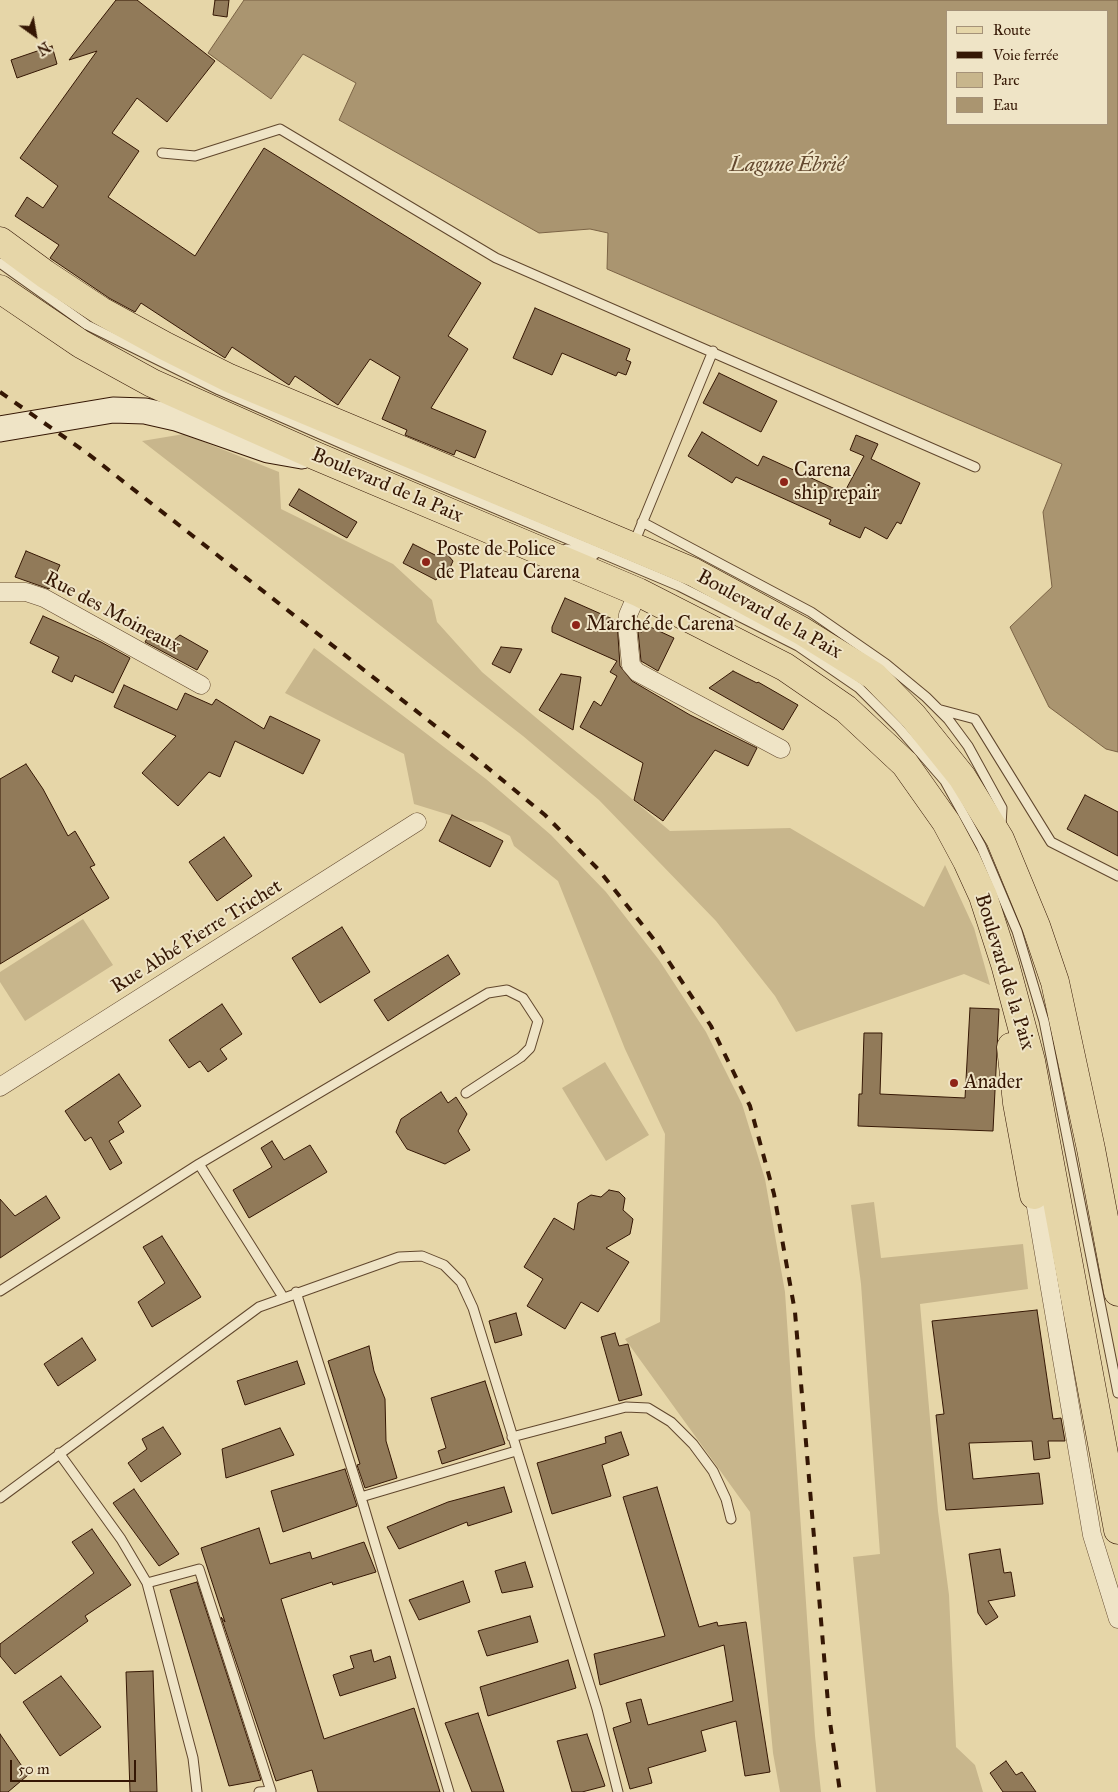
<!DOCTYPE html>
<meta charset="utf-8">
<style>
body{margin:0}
#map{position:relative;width:1118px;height:1792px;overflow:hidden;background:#e6d6a8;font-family:"IM FELL Great Primer",serif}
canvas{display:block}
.legend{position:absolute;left:946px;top:10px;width:162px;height:115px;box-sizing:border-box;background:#efe4c6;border:1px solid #a59278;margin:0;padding:6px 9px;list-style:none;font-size:15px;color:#351704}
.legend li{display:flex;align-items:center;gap:10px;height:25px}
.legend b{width:25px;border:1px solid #a59278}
.north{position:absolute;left:10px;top:10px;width:50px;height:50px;-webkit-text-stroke:4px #efe4c6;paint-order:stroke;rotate:148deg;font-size:14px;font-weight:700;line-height:20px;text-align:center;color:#351704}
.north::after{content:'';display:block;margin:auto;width:18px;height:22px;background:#351704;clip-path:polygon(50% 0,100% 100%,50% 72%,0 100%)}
.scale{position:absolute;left:10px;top:1760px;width:126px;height:22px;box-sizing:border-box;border:2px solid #351704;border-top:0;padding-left:6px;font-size:15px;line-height:18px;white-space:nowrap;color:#351704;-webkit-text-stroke:4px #efe4c6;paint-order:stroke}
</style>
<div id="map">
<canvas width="1118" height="1792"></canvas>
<ul class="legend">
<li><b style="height:6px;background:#e6d6a8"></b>Route</li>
<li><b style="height:6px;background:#351704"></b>Voie ferrée</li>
<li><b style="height:14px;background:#c8b68c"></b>Parc</li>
<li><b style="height:14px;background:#aa9570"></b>Eau</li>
</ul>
<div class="north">N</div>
<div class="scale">50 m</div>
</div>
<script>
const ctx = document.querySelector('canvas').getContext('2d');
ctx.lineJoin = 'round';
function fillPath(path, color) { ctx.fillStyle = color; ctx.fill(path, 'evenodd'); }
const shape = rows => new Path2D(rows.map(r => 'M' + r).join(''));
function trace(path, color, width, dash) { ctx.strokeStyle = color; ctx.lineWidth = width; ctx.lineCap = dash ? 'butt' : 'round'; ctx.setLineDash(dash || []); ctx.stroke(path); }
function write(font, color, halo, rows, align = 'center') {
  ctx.font = font + ' "IM FELL Great Primer",serif'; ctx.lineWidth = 4; ctx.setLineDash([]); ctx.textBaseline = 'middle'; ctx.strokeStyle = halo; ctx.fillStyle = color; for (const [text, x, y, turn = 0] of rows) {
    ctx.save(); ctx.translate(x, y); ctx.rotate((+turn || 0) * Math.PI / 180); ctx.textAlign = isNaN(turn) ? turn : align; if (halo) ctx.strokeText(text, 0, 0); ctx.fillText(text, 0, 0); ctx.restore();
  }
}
const green = shape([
 [184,434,279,472,281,509,393,564,432,600,437,622,482,672,670,831,790,828,924,907,945,865,974,928,990,985,964,974,796,1032,775,996,716,921,599,800,523,736,142,441],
 [314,648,486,779,551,835,606,892,659,960,706,1032,742,1104,765,1179,785,1292,815,1736,821,1792,780,1792,773,1753,750,1512,625,1339,660,1322,665,1134,625,1049,558,881,514,846,510,836,482,822,469,821,414,804,404,754,285,693],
 [83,919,113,965,25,1021,0,982,0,972],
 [605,1062,649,1135,606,1161,562,1088],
 [874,1202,881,1258,1023,1244,1028,1289,920,1304,938,1511,949,1595,956,1747,975,1765,983,1792,876,1792,853,1557,880,1554,861,1284,851,1205]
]);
const water = shape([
 [244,0,1118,0,1118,752,1106,749,1049,707,1010,627,1052,587,1043,512,1062,464,607,269,608,233,590,229,539,233,339,120,356,83,303,54,271,99,208,53,244,0],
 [947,11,1107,11,1107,124,947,124,947,11]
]);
const building = shape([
 [116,0,137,0,215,61,167,122,137,98,112,133,139,151,108,197,195,256,264,148,481,283,448,336,468,349,431,408,486,431,475,458,456,450,454,455,405,435,407,430,382,419,400,377,370,359,338,405,295,376,289,385,232,347,225,358,141,303,135,312,109,298,50,258,59,245,15,216,27,197,43,208,58,186,20,158,97,51,69,60,116,0],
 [215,0,229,0,227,17,213,15,215,0],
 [52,46,57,64,17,78,11,60,52,46],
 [535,308,630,349,626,360,631,362,626,375,618,372,616,376,562,353,552,375,513,358,535,308],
 [719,373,777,401,761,432,703,403,719,373],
 [702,432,758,466,763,456,844,493,864,456,850,450,856,435,878,444,871,459,920,483,901,524,897,522,887,539,865,527,860,538,829,524,831,520,736,477,732,483,688,456,702,432],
 [299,489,357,522,347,538,289,505,299,489],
 [413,544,437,556,447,554,453,561,449,570,442,570,436,580,403,563,413,544],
 [26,551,60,565,49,589,15,577,26,551],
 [565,598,617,621,620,666,632,681,690,715,757,748,748,766,715,750,663,821,634,800,643,763,580,727,594,701,601,706,617,676,610,672,617,661,552,632,552,627,565,598],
 [43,616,101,642,130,658,113,693,75,675,72,682,52,672,59,657,30,643,43,616],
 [646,625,674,638,658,671,641,661,638,631,642,632,646,625],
 [152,630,173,641,180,635,208,651,197,670,145,642,152,630],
 [501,647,522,649,510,673,492,664,501,647],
 [733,671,757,683,758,682,798,705,783,730,709,688,733,671],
 [561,674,581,677,573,730,539,710,561,674],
 [124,685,177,710,185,693,212,705,216,699,264,729,270,716,320,740,303,774,235,741,220,777,209,772,178,806,142,773,176,736,114,707,124,685],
 [26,764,43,789,68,836,75,831,95,865,90,867,109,898,0,964,0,779,26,764],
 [1085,795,1118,812,1118,856,1067,829,1085,795],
 [452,815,503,841,490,867,439,841,452,815],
 [224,837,252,876,217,901,189,862,224,837],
 [342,927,370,972,320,1003,292,958,342,927],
 [448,955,460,974,388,1021,374,1000,448,955],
 [222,1004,242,1034,220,1049,227,1059,208,1072,200,1061,189,1068,169,1040,222,1004],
 [970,1008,999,1009,993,1131,858,1126,859,1094,862,1094,864,1033,882,1033,880,1094,965,1098,970,1008],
 [119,1074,141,1106,118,1122,124,1132,109,1141,122,1163,110,1170,91,1137,85,1141,65,1111,119,1074],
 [441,1092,448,1103,456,1097,467,1114,458,1131,470,1150,445,1164,407,1149,396,1132,401,1119,441,1092],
 [272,1141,284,1160,310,1145,327,1172,249,1218,233,1190,272,1167,261,1148,272,1141],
 [609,1190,619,1192,625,1198,623,1210,633,1219,630,1234,606,1248,629,1262,598,1312,581,1302,565,1329,527,1306,543,1279,524,1267,554,1218,574,1230,578,1203,591,1195,601,1197,609,1190],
 [46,1196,60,1218,0,1258,0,1199,15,1216,46,1196],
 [162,1236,201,1297,152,1327,138,1302,165,1283,143,1247,162,1236],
 [1037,1310,1053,1419,1061,1418,1065,1441,1048,1441,1050,1458,1034,1460,1032,1441,969,1443,973,1479,1039,1473,1043,1504,946,1510,936,1415,944,1414,932,1321,1037,1310],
 [516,1313,522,1335,495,1343,489,1321,516,1313],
 [615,1333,619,1346,628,1344,642,1395,619,1401,601,1337,615,1333],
 [82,1338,96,1360,58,1386,44,1364,82,1338],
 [369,1346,374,1371,385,1399,386,1441,397,1478,365,1488,357,1465,360,1464,328,1361,369,1346],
 [297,1361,305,1384,245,1405,237,1381,297,1361],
 [485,1381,505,1444,442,1464,438,1451,446,1448,431,1398,485,1381],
 [163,1427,181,1454,141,1482,128,1463,147,1449,142,1439,163,1427],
 [280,1428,294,1455,226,1478,222,1449,280,1428],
 [621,1432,629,1455,602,1465,611,1496,552,1514,537,1463,606,1443,605,1437,621,1432],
 [345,1469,357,1506,283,1532,271,1491,345,1469],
 [504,1487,512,1512,468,1526,467,1522,399,1549,387,1527,448,1502,504,1487],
 [657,1487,699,1627,717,1622,718,1626,746,1622,770,1772,745,1776,736,1721,701,1731,706,1751,648,1768,652,1783,630,1789,613,1728,631,1722,626,1703,641,1699,648,1725,733,1701,724,1645,600,1685,594,1654,665,1636,623,1497,657,1487],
 [134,1489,179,1554,159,1566,113,1503,134,1489],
 [259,1528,270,1564,310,1552,312,1559,364,1542,376,1572,333,1585,332,1582,281,1599,324,1739,414,1708,440,1792,318,1792,312,1770,276,1781,221,1617,225,1622,201,1548,259,1528],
 [92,1529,131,1585,85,1616,88,1621,15,1674,0,1656,0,1644,94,1573,72,1542,92,1529],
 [1000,1549,1004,1573,1011,1572,1015,1596,988,1601,998,1617,986,1625,978,1613,969,1554,1000,1549],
 [525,1562,533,1587,502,1593,495,1571,525,1562],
 [463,1581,470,1602,419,1620,409,1600,463,1581],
 [197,1582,261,1780,229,1786,170,1590,197,1582],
 [530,1616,538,1642,487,1656,478,1631,530,1616],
 [371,1650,374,1662,390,1656,396,1678,340,1696,333,1675,354,1668,350,1656,371,1650],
 [568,1660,576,1688,488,1716,480,1687,568,1660],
 [153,1671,157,1792,130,1792,126,1672,153,1671],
 [61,1676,101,1727,60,1756,23,1702,61,1676],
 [478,1713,504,1792,472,1792,445,1723,478,1713],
 [0,1734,28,1775,8,1792,0,1792,0,1734],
 [587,1734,605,1786,582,1792,572,1792,557,1741,587,1734],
 [1006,1761,1016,1775,1022,1772,1036,1792,1003,1792,990,1773,1006,1761]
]);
const service = shape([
 [162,153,195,156,280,129,496,258,975,467],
 [0,263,87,325,219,390,354,449,679,586,798,646,859,688,898,727,945,781,981,846,1017,931,1044,1021,1118,1393],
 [642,522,811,612,886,664,926,697,948,719,968,746,1002,808,1001,826],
 [634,543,713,351],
 [566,549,594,555],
 [941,710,975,719,1051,842,1118,876],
 [199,1164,283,1297],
 [0,1291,199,1164,488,993,507,990,523,998,538,1021,530,1048,521,1057,466,1093],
 [296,1292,363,1504,449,1792],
 [512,1437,626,1407,648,1408,671,1422,693,1444,713,1471,726,1499,731,1519],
 [59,1453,121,1539,147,1583,193,1758,197,1792],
 [361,1497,516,1451],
 [0,1498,259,1307,399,1257,422,1256,444,1265,461,1282,473,1308,597,1709,618,1792],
 [147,1583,199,1569,271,1791,259,1792]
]);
const minor = shape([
 [0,592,26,592,44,598,201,685],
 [638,592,628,615,627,625,631,665,637,672,781,749],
 [0,1087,417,822],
 [1034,1195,1092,1535,1118,1619]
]);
const secondary = shape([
 [0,429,113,410,145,411,176,418,268,450,302,456]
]);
const primary = shape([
 [0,241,45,274,101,311,165,346,229,378,693,572,802,631,874,676,913,716,962,777,1000,839,1036,926,1055,982,1091,1149,1118,1292],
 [0,289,81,344,152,383,316,456,638,592,785,667,846,709,905,764,946,822,967,861,983,896,1005,964,1031,1061,1118,1530],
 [1011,1047,1017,1103,1034,1195]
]);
const rail = shape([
 [0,392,87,453,466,750,545,815,598,869,656,942,711,1026,750,1106,774,1194,795,1312,829,1715,840,1792]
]);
const markers = [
 [784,482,5,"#8f2418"],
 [426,562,5,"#8f2418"],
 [576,625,5,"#8f2418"],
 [954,1083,5,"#8f2418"]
];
const poiNames = [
 ["Carena",794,471],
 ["ship repair",794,494],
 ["Poste de Police",436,550],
 ["de Plateau Carena",436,573],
 ["Marché de Carena",586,625],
 ["Anader",964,1083]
];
const streetNames = [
 ["Boulevard de la Paix",387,486,23],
 ["Rue des Moineaux",112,613,28],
 ["Boulevard de la Paix",769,615,29],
 ["Rue Abbé Pierre Trichet",197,937,-32],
 ["Boulevard de la Paix",1004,972,73]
];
const waterNames = [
 ["Lagune Ébrié",787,166]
];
fillPath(green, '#c8b68c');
fillPath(water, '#aa9570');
trace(water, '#7b6345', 1);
fillPath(building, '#917a59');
trace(building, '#351704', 1);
trace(service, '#61472d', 11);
trace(minor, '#61472d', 19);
trace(secondary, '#351704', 27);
trace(primary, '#351704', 29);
trace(service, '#efe4c6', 9);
trace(minor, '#efe4c6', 18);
trace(secondary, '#efe4c6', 25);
trace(primary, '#e6d6a8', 28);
trace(rail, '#351704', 4, [9, 9]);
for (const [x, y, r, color] of markers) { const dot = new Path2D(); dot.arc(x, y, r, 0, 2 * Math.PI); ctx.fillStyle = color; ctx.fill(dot); trace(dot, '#efe4c6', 2); }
write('20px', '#351704', '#efe4c6', poiNames, 'left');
write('20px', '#351704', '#efe4c6', streetNames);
write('italic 21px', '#64492f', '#efe4c6', waterNames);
</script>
